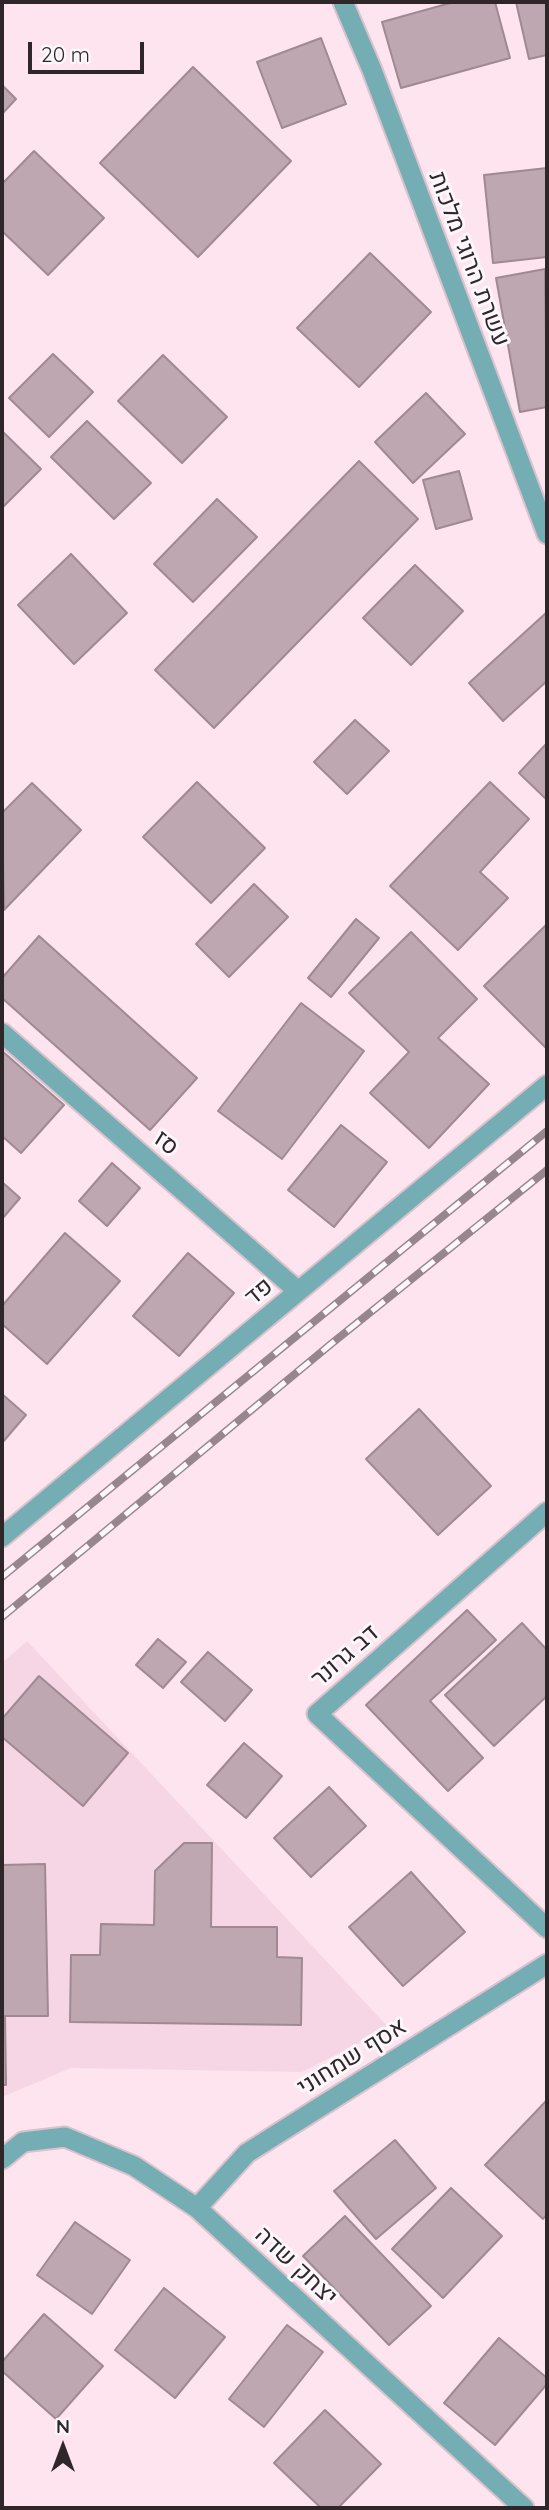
<!DOCTYPE html>
<meta charset="utf-8">
<style>
body{margin:0}
#map{position:relative;width:549px;height:2510px;overflow:hidden;background:#fde4ef;font-family:Quicksand,sans-serif}
canvas{display:block}
.frame{position:absolute;inset:0;border:4px solid #2f262a;pointer-events:none}
.north{position:absolute;left:28px;top:2412px;width:70px;height:70px;-webkit-text-stroke:5px #fcf7fa;paint-order:stroke;rotate:0deg;font-size:19px;font-weight:700;line-height:28px;text-align:center;color:#2f262a}
.north::after{content:'';display:block;margin:auto;width:24px;height:32px;background:#2f262a;clip-path:polygon(50% 0,100% 100%,50% 72%,0 100%)}
.scale{position:absolute;left:28px;top:42px;width:116px;height:32px;box-sizing:border-box;border:4px solid #2f262a;border-top:0;padding-left:9px;font-size:21px;line-height:24px;white-space:nowrap;color:#2f262a;-webkit-text-stroke:5px #fcf7fa;paint-order:stroke}
</style>
<div id="map">
<canvas width="549" height="2510"></canvas>
<div class="frame"></div>
<div class="north">N</div>
<div class="scale">20 m</div>
</div>
<script>
const ctx = document.querySelector('canvas').getContext('2d');
ctx.lineJoin = 'round';
function fillPath(path, color) { ctx.fillStyle = color; ctx.fill(path, 'evenodd'); }
const shape = rows => new Path2D(rows.map(r => 'M' + r).join(''));
function trace(path, color, width, dash) { ctx.strokeStyle = color; ctx.lineWidth = width; ctx.lineCap = dash ? 'butt' : 'round'; ctx.setLineDash(dash || []); ctx.stroke(path); }
function write(font, color, halo, rows, align = 'center') {
  ctx.font = font + ' Quicksand,Heebo,sans-serif'; ctx.lineWidth = 6; ctx.setLineDash([]); ctx.textBaseline = 'middle'; ctx.strokeStyle = halo; ctx.fillStyle = color; for (const [text, x, y, turn = 0] of rows) {
    ctx.save(); ctx.translate(x, y); ctx.rotate((+turn || 0) * Math.PI / 180); ctx.textAlign = isNaN(turn) ? turn : align; if (halo) ctx.strokeText(text, 0, 0); ctx.fillText(text, 0, 0); ctx.restore();
  }
}
const built = shape([
 [27,1641,389,2028,302,2072,71,2068,2,2097,2,1663]
]);
const building = shape([
 [454,2,495,2,510,58,401,88,382,22,454,2],
 [516,2,547,2,547,55,529,59,516,2],
 [321,38,346,104,282,128,257,62,321,38],
 [193,67,291,161,198,257,100,163,193,67],
 [2,85,16,99,2,114,2,85],
 [34,151,104,218,48,275,2,231,2,184,34,151],
 [547,168,547,257,493,263,484,175,547,168],
 [370,253,431,312,359,387,297,328,370,253],
 [545,269,547,407,520,412,496,278,545,269],
 [53,354,93,392,49,437,9,398,53,354],
 [163,355,227,417,182,463,118,401,163,355],
 [426,393,465,434,413,483,375,442,426,393],
 [87,421,151,483,114,519,51,457,87,421],
 [2,431,41,469,3,507,2,506,2,431],
 [359,461,418,519,214,728,155,670,359,461],
 [459,471,472,519,436,529,423,480,459,471],
 [217,499,257,537,193,602,154,564,217,499],
 [71,554,127,613,74,664,18,605,71,554],
 [415,565,463,611,411,665,363,618,415,565],
 [546,613,547,681,503,721,469,683,546,613],
 [355,720,389,751,347,794,314,762,355,720],
 [547,743,547,800,519,773,547,743],
 [197,782,265,848,211,903,143,837,197,782],
 [490,782,529,819,480,872,508,898,458,950,390,886,490,782],
 [32,783,81,830,4,910,2,813,32,783],
 [254,884,288,917,229,977,196,944,254,884],
 [356,919,379,938,331,997,308,978,356,919],
 [547,924,547,1049,484,986,547,924],
 [411,932,477,999,438,1038,489,1084,429,1148,370,1093,409,1052,349,993,411,932],
 [39,936,197,1078,150,1130,2,998,2,978,39,936],
 [301,1003,364,1051,282,1159,218,1111,301,1003],
 [2,1051,64,1105,21,1153,2,1136,2,1051],
 [341,1125,387,1162,334,1227,288,1190,341,1125],
 [112,1163,140,1188,107,1226,79,1201,112,1163],
 [2,1182,20,1198,2,1219,2,1182],
 [65,1233,120,1281,47,1364,2,1324,2,1306,65,1233],
 [188,1253,234,1293,179,1356,133,1316,188,1253],
 [2,1394,26,1415,2,1443,2,1394],
 [419,1409,491,1486,438,1535,366,1459,419,1409],
 [467,1610,496,1640,430,1701,483,1758,448,1791,366,1705,467,1610],
 [522,1623,547,1650,547,1696,494,1746,445,1695,522,1623],
 [158,1639,186,1662,163,1688,136,1665,158,1639],
 [208,1652,252,1690,225,1721,181,1682,208,1652],
 [39,1676,128,1753,83,1806,2,1737,2,1719,39,1676],
 [244,1743,282,1776,246,1818,207,1785,244,1743],
 [329,1787,366,1826,311,1877,274,1838,329,1787],
 [184,1843,212,1843,211,1927,277,1927,277,1957,302,1958,301,2025,70,2022,71,1955,100,1955,101,1924,154,1925,155,1871,184,1843],
 [45,1864,48,2016,5,2016,6,2085,2,2085,2,1865,45,1864],
 [411,1872,465,1932,403,1986,349,1927,411,1872],
 [547,2100,547,2214,543,2219,485,2165,547,2100],
 [395,2140,436,2188,376,2239,334,2191,395,2140],
 [451,2188,502,2236,443,2298,392,2249,451,2188],
 [345,2216,431,2306,389,2345,303,2256,345,2216],
 [75,2222,130,2260,92,2314,37,2275,75,2222],
 [164,2288,225,2337,175,2398,115,2350,164,2288],
 [44,2314,103,2366,56,2419,2,2371,2,2362,44,2314],
 [287,2325,323,2352,264,2427,229,2399,287,2325],
 [499,2338,547,2378,547,2384,495,2445,444,2403,499,2338],
 [325,2410,381,2464,338,2508,321,2508,274,2463,325,2410]
]);
const minor = shape([
 [343,2,372,70,547,534],
 [2,1033,298,1291],
 [547,1512,317,1714,547,1928],
 [2,1537,547,1085],
 [2,2159,23,2142,65,2137,134,2166,197,2208,524,2508],
 [197,2208,247,2153,547,1964]
]);
const rail = shape([
 [2,1577,547,1131],
 [2,1617,331,1344,547,1170]
]);
const streetNames = [
 ["עשרת הרוגי מלכות",469,259,69],
 ["סז",166,1143,41],
 ["פד",259,1292,-40],
 ["דב גרונר",345,1656,-41],
 ["אסף שמחוני",352,2057,-32],
 ["יצחק שדה",296,2266,43]
];
fillPath(built, '#f6d6e4');
fillPath(building, '#bea7b1');
trace(building, '#a08993', 2);
trace(minor, '#d8c2cc', 23);
trace(minor, '#74aeb4', 19);
trace(rail, '#98868e', 8);
trace(rail, '#fcf7fa', 5, [16]);
write('24px', '#2f262a', '#fcf7fa', streetNames);
</script>
